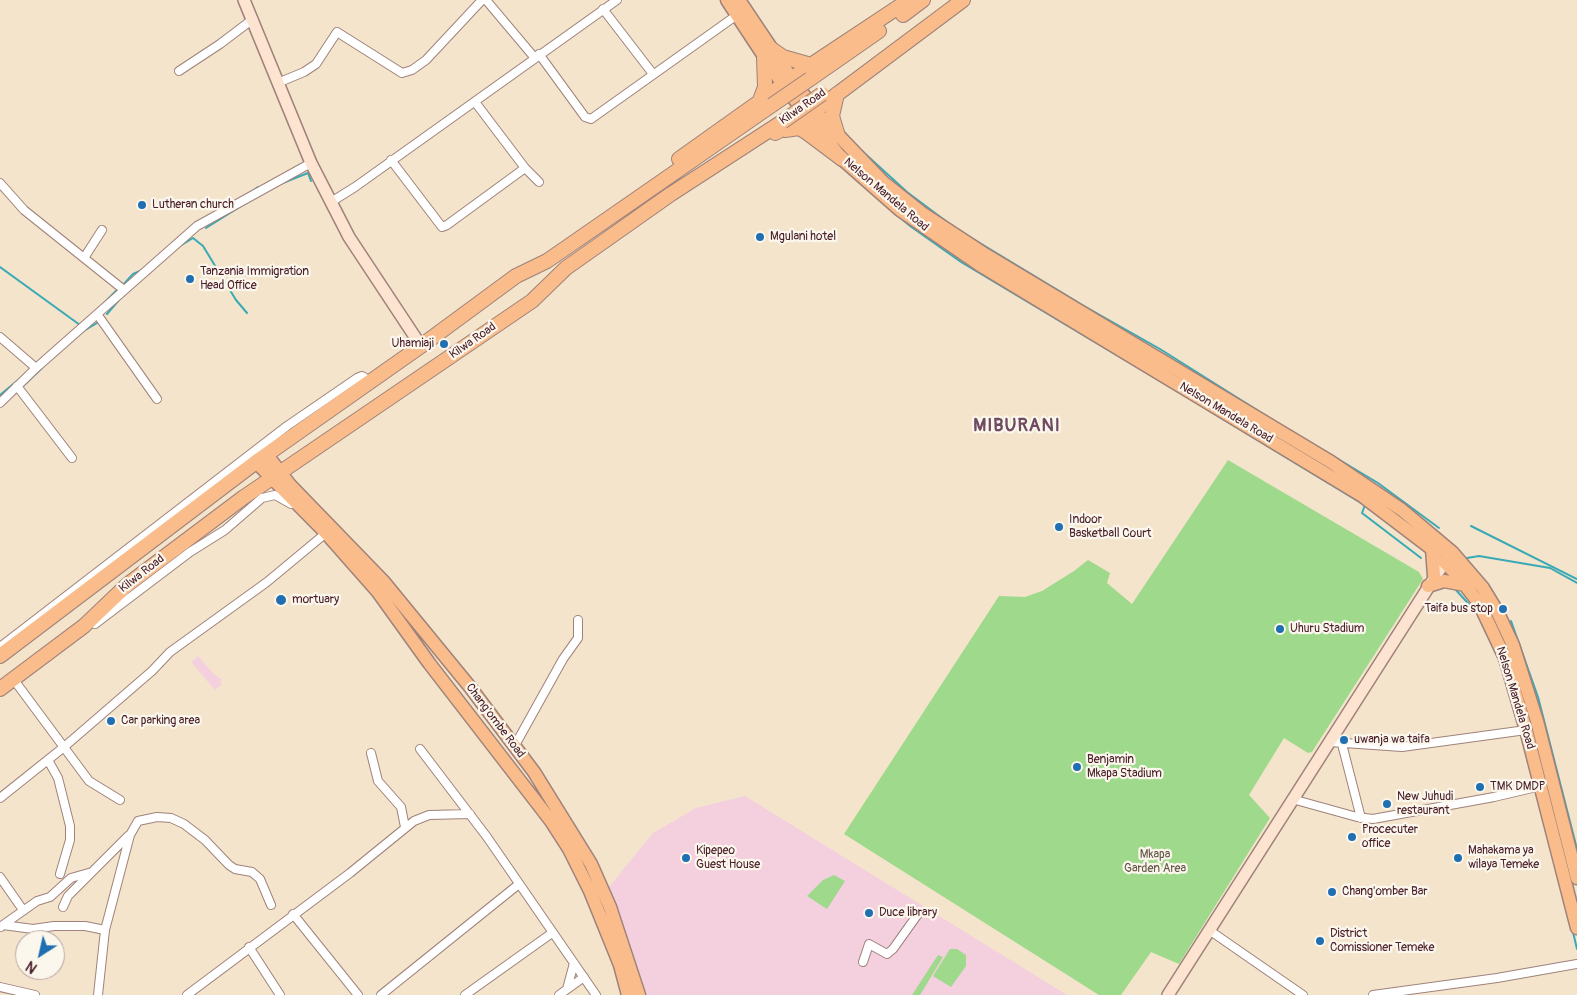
<!DOCTYPE html>
<style>
body{margin:0}
#map{position:relative;width:1577px;height:995px;overflow:hidden;background:#f4e4cb;font-family:Pangolin,sans-serif}
canvas{display:block}
.north{position:absolute;left:15px;top:930px;width:50px;height:50px;box-sizing:border-box;background:#fbf7ec;border:1px solid #b4a19f;border-radius:50%;rotate:215deg;font-size:14px;font-weight:700;line-height:20px;text-align:center;color:#4a1f2b}
.north::after{content:'';display:block;margin:auto;width:18px;height:22px;background:#1f6fb2;clip-path:polygon(50% 0,100% 100%,50% 72%,0 100%)}
</style>
<div id="map">
<canvas width="1577" height="995"></canvas>
<div class="north">N</div>
</div>
<script>
const ctx = document.querySelector('canvas').getContext('2d');
ctx.lineJoin = 'round';
function fillPath(path, color) { ctx.fillStyle = color; ctx.fill(path, 'evenodd'); }
const shape = rows => new Path2D(rows.map(r => 'M' + r).join(''));
function trace(path, color, width, dash) { ctx.strokeStyle = color; ctx.lineWidth = width; ctx.lineCap = dash ? 'butt' : 'round'; ctx.setLineDash(dash || []); ctx.stroke(path); }
function write(font, color, halo, rows, align = 'center') {
  ctx.font = font + ' Pangolin,sans-serif'; ctx.lineWidth = 4.5; ctx.setLineDash([]); ctx.textBaseline = 'middle'; ctx.strokeStyle = halo; ctx.fillStyle = color; for (const [text, x, y, turn = 0] of rows) {
    ctx.save(); ctx.translate(x, y); ctx.rotate((+turn || 0) * Math.PI / 180); ctx.textAlign = isNaN(turn) ? turn : align; if (halo) ctx.strokeText(text, 0, 0); ctx.fillText(text, 0, 0); ctx.restore();
  }
}
const built = shape([
 [198,656,213,673,222,680,220,682,222,684,215,690,191,662],
 [745,796,1067,995,640,995,609,887,653,833,696,808]
]);
const green = shape([
 [1228,460,1419,572,1423,579,1312,752,1308,753,1284,738,1249,795,1270,818,1179,964,1151,952,1121,995,1099,995,844,834,999,596,1025,597,1042,591,1074,571,1088,560,1110,573,1107,583,1132,604],
 [834,875,845,881,827,909,807,896,823,880],
 [950,949,957,949,966,955,966,966,951,987,933,976],
 [938,955,943,957,920,995,912,995]
]);
const stream = shape([
 [256,15,264,34],
 [861,150,907,192,955,228,1084,306,1160,349,1268,417],
 [853,177,910,226,961,262,1190,399],
 [280,184,308,173,311,181],
 [250,193,258,187],
 [206,228,254,198],
 [180,246,193,238,203,246,236,300,247,313],
 [0,267,80,325],
 [123,285,133,274,140,271],
 [103,304,119,288],
 [107,314,119,300],
 [82,332,97,323],
 [21,388,43,367],
 [0,395,17,381],
 [1203,407,1361,503],
 [1323,450,1378,483,1439,528],
 [1365,505,1362,513,1421,558],
 [1471,526,1577,579],
 [1467,558,1479,556,1550,568,1577,583],
 [1455,589,1477,613],
 [1511,621,1538,697,1577,849],
 [1573,932,1577,949]
]);
const street = shape([
 [486,0,534,57],
 [603,9,653,74],
 [539,54,585,117,591,119,737,15],
 [179,71,220,44,253,19],
 [280,82,304,72,316,64,337,32,402,73,412,70,426,60,482,0],
 [475,102,525,168,539,182],
 [391,160,442,227,447,225,525,168],
 [0,183,24,210,124,290],
 [331,202,355,187,617,0],
 [84,258,102,230],
 [97,314,157,399],
 [0,337,36,368],
 [17,386,72,458],
 [0,403,36,368,197,226,311,163],
 [95,624,190,552,225,530,262,498,275,495,291,504],
 [0,647,287,426,357,378,362,376,370,381],
 [17,684,89,781,120,800],
 [1330,742,1402,747,1526,730],
 [1342,744,1361,818],
 [514,747,563,659,578,638,578,620],
 [420,749,487,837,596,995],
 [371,753,378,781,401,807,405,827],
 [48,760,58,778,70,826,70,840,60,874],
 [0,798,64,747,152,671,170,652,267,582,326,533],
 [1292,799,1357,817,1373,819,1494,797,1541,786],
 [0,877,23,910],
 [63,907,68,896,91,873],
 [293,914,358,995],
 [3,925,37,901,50,897,71,878,92,872,128,836],
 [1,927,3,925,33,929,54,926,85,926,105,930],
 [1209,930,1303,995],
 [249,947,280,995],
 [863,962,869,944,887,954,893,949,918,914],
 [0,987,35,995],
 [567,989,574,963],
 [98,995,105,930,130,835,138,821,157,817,171,818,184,824,205,840,229,865,235,869,252,872,260,879,271,905],
 [187,995,350,873,414,821,429,815,470,814],
 [381,995,519,884],
 [465,995,552,933],
 [559,995,584,977],
 [1373,995,1497,978,1577,964]
]);
const secondary = shape([
 [244,0,311,163,349,237,421,346],
 [1168,995,1449,555]
]);
const primary = shape([
 [727,0,783,85,842,159,900,210,980,265,1361,495,1432,549,1457,575,1479,603,1505,658,1526,730,1577,928],
 [739,0,792,79,818,114,883,182,922,213,986,255,1331,462,1402,510,1452,552,1483,588,1497,611,1513,645,1537,721,1577,878],
 [267,455,290,485,384,582,470,687,534,772,591,864,610,907,639,995],
 [256,462,326,533,378,592,429,663,551,821,569,849,590,891,620,965,628,995],
 [1432,549,1434,576],
 [1428,586,1444,581,1465,585]
]);
const highway = shape([
 [903,15,923,0],
 [770,48,783,57,811,65],
 [810,79,879,31],
 [837,94,832,116,838,136],
 [759,103,765,87,764,58],
 [785,130,799,128,806,132,842,159],
 [775,133,808,116,963,0],
 [679,159,811,65,909,0],
 [0,656,256,462,421,346,516,276,547,261,772,105],
 [0,689,84,626,127,585,244,497,532,301,566,268,671,194,782,122]
]);
const highwayBridge = shape([
 [772,105,810,79],
 [782,122,822,94]
]);
const markers = [
 [142,205,5,"#1f6fb2"],
 [760,237,5,"#1f6fb2"],
 [190,279,5,"#1f6fb2"],
 [444,344,5,"#1f6fb2"],
 [1059,527,5,"#1f6fb2"],
 [281,600,6,"#1f6fb2"],
 [1503,609,5,"#1f6fb2"],
 [1280,629,5,"#1f6fb2"],
 [111,721,5,"#1f6fb2"],
 [1344,740,5,"#1f6fb2"],
 [1077,767,5,"#1f6fb2"],
 [1480,787,5,"#1f6fb2"],
 [1387,804,5,"#1f6fb2"],
 [1352,837,5,"#1f6fb2"],
 [686,858,5,"#1f6fb2"],
 [1458,858,5,"#1f6fb2"],
 [1332,892,5,"#1f6fb2"],
 [869,913,5,"#1f6fb2"],
 [1320,941,5,"#1f6fb2"]
];
const streetNames = [
 ["Kilwa Road",803,107,-35],
 ["Nelson Mandela Road",886,195,40],
 ["Kilwa Road",473,341,-35],
 ["Nelson Mandela Road",1226,413,31],
 ["Kilwa Road",142,574,-38],
 ["Nelson Mandela Road",1515,698,73],
 ["Chang'ombe Road",495,721,53]
];
const poiNames = [
 ["Lutheran church",152,205],
 ["Mgulani hotel",770,237],
 ["Tanzania Immigration",200,272],
 ["Head Office",200,286],
 ["Uhamiaji",434,344,"right"],
 ["Indoor",1069,520],
 ["Basketball Court",1069,534],
 ["mortuary",292,600],
 ["Taifa bus stop",1493,609,"right"],
 ["Uhuru Stadium",1290,629],
 ["Car parking area",121,721],
 ["uwanja wa taifa",1354,740],
 ["Benjamin",1087,760],
 ["Mkapa Stadium",1087,774],
 ["TMK DMDP",1490,787],
 ["New Juhudi",1397,797],
 ["restaurant",1397,811],
 ["Procecuter",1362,830],
 ["office",1362,844],
 ["Kipepeo",696,851],
 ["Guest House",696,865],
 ["Mahakama ya",1468,851],
 ["wilaya Temeke",1468,865],
 ["Chang'omber Bar",1342,892],
 ["Duce library",879,913],
 ["District",1330,934],
 ["Comissioner Temeke",1330,948]
];
const parkNames = [
 ["Mkapa",1155,855],
 ["Garden Area",1155,869]
];
const districtNames = [
 ["MIBURANI",1017,426]
];
fillPath(built, '#f4cfde');
fillPath(green, '#9ed98c');
trace(stream, '#39aab5', 2);
trace(street, '#9f827b', 10);
trace(secondary, '#9f827b', 14);
trace(primary, '#9f827b', 15);
trace(highway, '#9f827b', 16);
trace(street, '#fff', 8);
trace(secondary, '#fde4d0', 11);
trace(primary, '#f9bc8a', 12);
trace(highway, '#f9bc8a', 14);
trace(highwayBridge, '#9f827b', 16, []);
trace(highwayBridge, '#f9bc8a', 14);
for (const [x, y, r, color] of markers) { const dot = new Path2D(); dot.arc(x, y, r, 0, 2 * Math.PI); ctx.fillStyle = color; ctx.fill(dot); trace(dot, '#fbf7ec', 2); }
write('12px', '#4a1f2b', '#fbf7ec', streetNames);
write('12px', '#4a1f2b', '#fbf7ec', poiNames, 'left');
write('12px', '#635748', '#fbf7ec', parkNames);
ctx.letterSpacing = '1px';
write('bold 18px', '#6f4a61', '#fbf7ec', districtNames);
ctx.letterSpacing = '0px';
</script>
